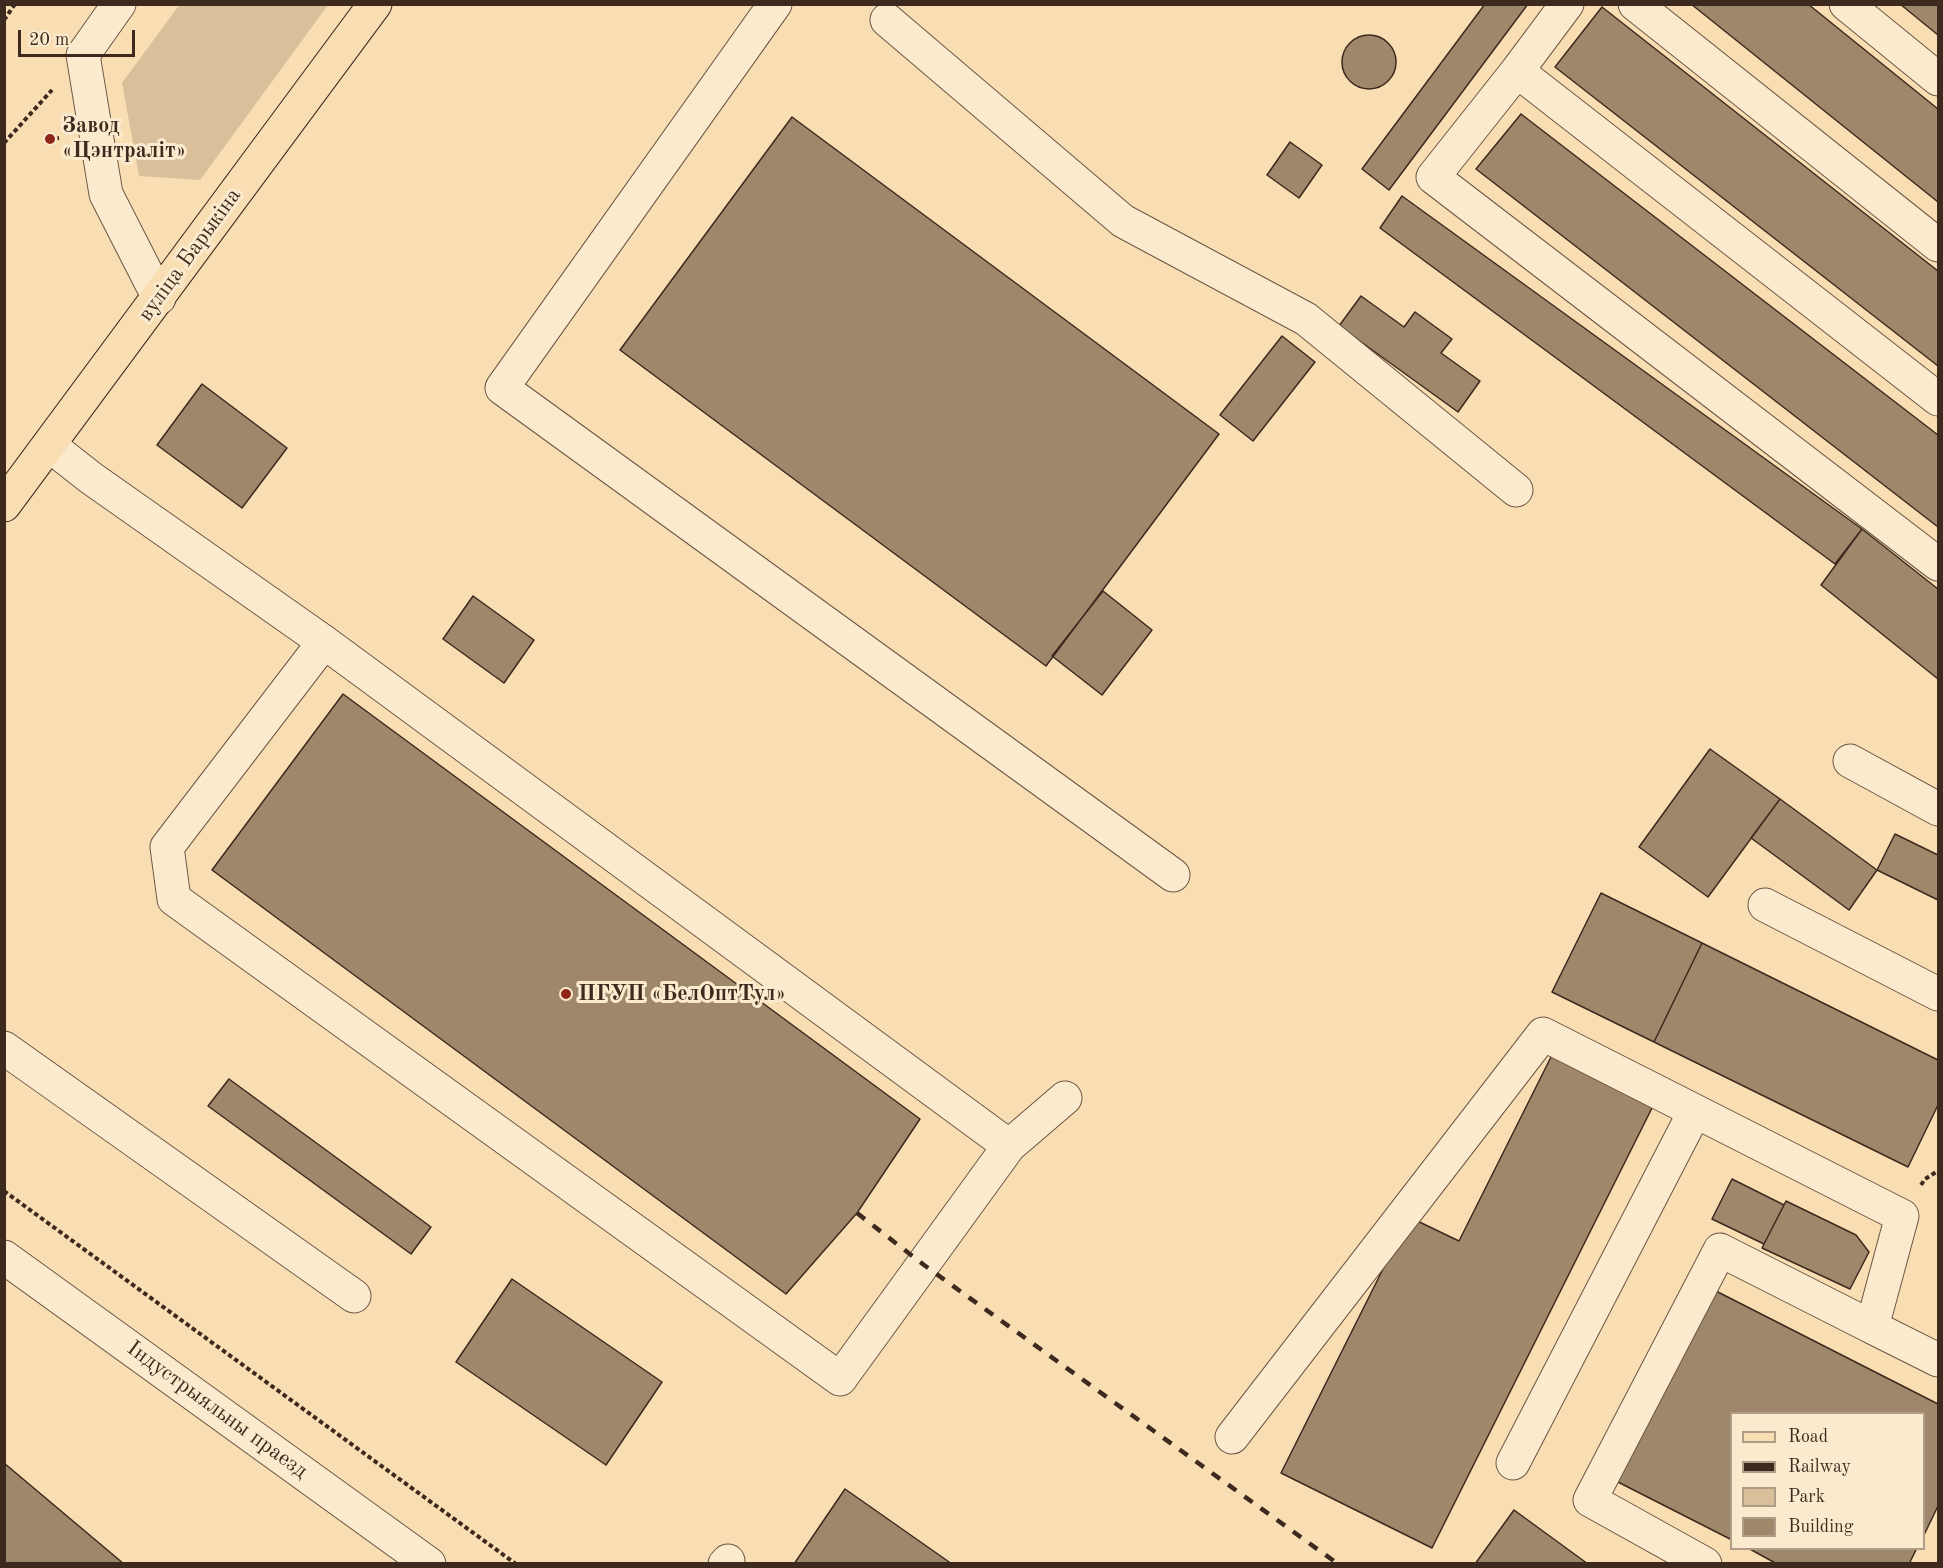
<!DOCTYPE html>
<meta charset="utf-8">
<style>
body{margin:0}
#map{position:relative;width:1943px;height:1568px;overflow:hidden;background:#f9deb4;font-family:"Old Standard TT",serif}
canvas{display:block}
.frame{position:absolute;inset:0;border:6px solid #3d291d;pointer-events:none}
.legend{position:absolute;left:1730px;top:1412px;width:195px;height:138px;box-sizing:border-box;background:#fbeace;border:2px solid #af9d87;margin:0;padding:8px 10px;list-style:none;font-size:18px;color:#3d291d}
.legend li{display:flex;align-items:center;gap:12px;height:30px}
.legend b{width:30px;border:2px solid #af9d87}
.scale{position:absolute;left:18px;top:30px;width:117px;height:27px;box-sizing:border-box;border:3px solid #3d291d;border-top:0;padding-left:8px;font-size:18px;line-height:21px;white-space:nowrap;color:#3d291d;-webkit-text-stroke:4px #fbeace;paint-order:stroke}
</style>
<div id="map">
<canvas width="1943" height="1568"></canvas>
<div class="frame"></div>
<ul class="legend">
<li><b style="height:8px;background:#f9deb4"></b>Road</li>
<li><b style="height:8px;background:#3d291d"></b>Railway</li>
<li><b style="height:16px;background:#d9bf9a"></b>Park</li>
<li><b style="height:16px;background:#9f876c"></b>Building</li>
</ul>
<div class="scale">20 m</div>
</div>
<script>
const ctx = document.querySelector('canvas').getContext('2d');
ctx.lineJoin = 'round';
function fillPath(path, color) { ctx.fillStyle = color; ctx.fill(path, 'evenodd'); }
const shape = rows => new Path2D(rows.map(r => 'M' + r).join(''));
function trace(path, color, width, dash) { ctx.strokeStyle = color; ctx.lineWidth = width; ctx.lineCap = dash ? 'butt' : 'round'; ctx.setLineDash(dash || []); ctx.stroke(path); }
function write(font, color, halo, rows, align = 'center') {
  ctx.font = font + ' "Old Standard TT",serif'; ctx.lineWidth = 6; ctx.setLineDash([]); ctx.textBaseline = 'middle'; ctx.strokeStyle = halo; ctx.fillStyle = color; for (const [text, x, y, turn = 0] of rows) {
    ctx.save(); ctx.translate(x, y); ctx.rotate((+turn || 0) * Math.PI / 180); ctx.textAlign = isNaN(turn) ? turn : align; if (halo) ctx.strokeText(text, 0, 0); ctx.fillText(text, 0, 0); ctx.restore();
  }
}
const green = shape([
 [180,4,328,5,200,180,139,176,122,83]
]);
const building = shape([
 [1485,4,1528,4,1389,190,1362,169,1485,4],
 [1691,4,1808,4,1938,109,1938,202,1691,4],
 [1900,4,1938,4,1938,35,1900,4],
 [1602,7,1938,271,1938,366,1555,67,1602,7],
 '1342 62a27 27 0 1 1 54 0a27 27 0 1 1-54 0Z',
 [1521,114,1938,435,1938,527,1476,169,1521,114],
 [792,117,1219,434,1046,666,620,350,792,117],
 [1290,142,1322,165,1299,198,1267,175,1290,142],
 [1402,196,1862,529,1835,564,1380,228,1402,196],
 [1361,296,1404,327,1415,312,1452,339,1441,353,1480,381,1458,412,1339,326,1361,296],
 [1282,336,1315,362,1253,441,1220,415,1282,336],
 [202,384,287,448,242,508,157,445,202,384],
 [1862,529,1938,589,1938,679,1821,585,1862,529],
 [1103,591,1152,630,1102,695,1052,656,1103,591],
 [473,596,534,640,504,683,443,639,473,596],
 [343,694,920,1119,857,1213,786,1294,212,870,343,694],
 [1710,749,1780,799,1708,897,1639,847,1710,749],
 [1780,799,1877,870,1849,910,1751,838,1780,799],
 [1895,834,1938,855,1938,900,1877,870,1895,834],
 [1601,893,1702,943,1654,1042,1552,992,1601,893],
 [1702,943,1938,1060,1938,1105,1908,1167,1654,1042,1702,943],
 [1556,1047,1657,1098,1432,1548,1281,1473,1409,1217,1459,1241,1556,1047],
 [229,1079,431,1227,411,1254,208,1106,229,1079],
 [1732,1179,1784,1205,1764,1244,1712,1219,1732,1179],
 [1786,1201,1856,1235,1869,1252,1850,1289,1762,1248,1786,1201],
 [512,1279,662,1382,606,1465,456,1362,512,1279],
 [1712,1289,1938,1404,1938,1506,1924,1535,1924,1414,1732,1414,1732,1540,1614,1480,1712,1289],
 [4,1463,124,1564,4,1564,4,1463],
 [845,1489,952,1564,794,1564,845,1489],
 [1514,1510,1588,1564,1475,1564,1514,1510],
 [1748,1548,1917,1548,1909,1564,1777,1564,1748,1548]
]);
const path = shape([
 [4,20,15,4],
 [50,139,59,138],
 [4,143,52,90],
 [1921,1185,1925,1179,1938,1171],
 [4,1191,516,1564]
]);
const minor = shape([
 [119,4,83,55,106,194,159,298],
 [775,4,502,388,1173,875],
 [1567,4,1517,71,1433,177,1938,564],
 [1635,4,1938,245],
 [1846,4,1938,79],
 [887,20,1123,221,1306,319,1516,490],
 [1517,71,1938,399],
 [49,445,91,478,324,642,1009,1146],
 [324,642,167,847,174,899,840,1379,1009,1146,1065,1098],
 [1850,761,1938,809],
 [1765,905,1938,994],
 [4,1048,354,1296],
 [4,1257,429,1564],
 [1232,1437,1543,1034,1695,1111],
 [1513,1463,1695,1111,1902,1216,1872,1327,1938,1360],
 [725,1564,728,1561],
 [1705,1564,1590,1500,1720,1250,1872,1327]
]);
const major = shape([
 [4,505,375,4]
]);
const rail = shape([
 [857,1213,924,1265,1338,1564]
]);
const markers = [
 [50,139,6,"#8f2418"],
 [566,994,6,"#8f2418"]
];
const poiNames = [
 ["Завод",62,126],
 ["«Цэнтраліт»",62,151],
 ["ПГУП «БелОптТул»",578,994]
];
const streetNames = [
 ["вуліца Барыкіна",190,255,-54],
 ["Індустрыяльны праезд",217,1410,36]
];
fillPath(green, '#d9bf9a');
fillPath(building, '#9f876c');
trace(building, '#3d291d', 1.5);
trace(minor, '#6c5643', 35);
trace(major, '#3d291d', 35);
trace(path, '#3d291d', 4, [4.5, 3]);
trace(minor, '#fbeace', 33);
trace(major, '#f9deb4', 33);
trace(rail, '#3d291d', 4.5, [10, 10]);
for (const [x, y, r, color] of markers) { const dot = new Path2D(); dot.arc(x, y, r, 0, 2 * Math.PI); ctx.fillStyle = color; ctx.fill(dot); trace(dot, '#fbeace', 2); }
write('bold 22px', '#3d291d', '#fbeace', poiNames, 'left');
write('22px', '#3d291d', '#fbeace', streetNames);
</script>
